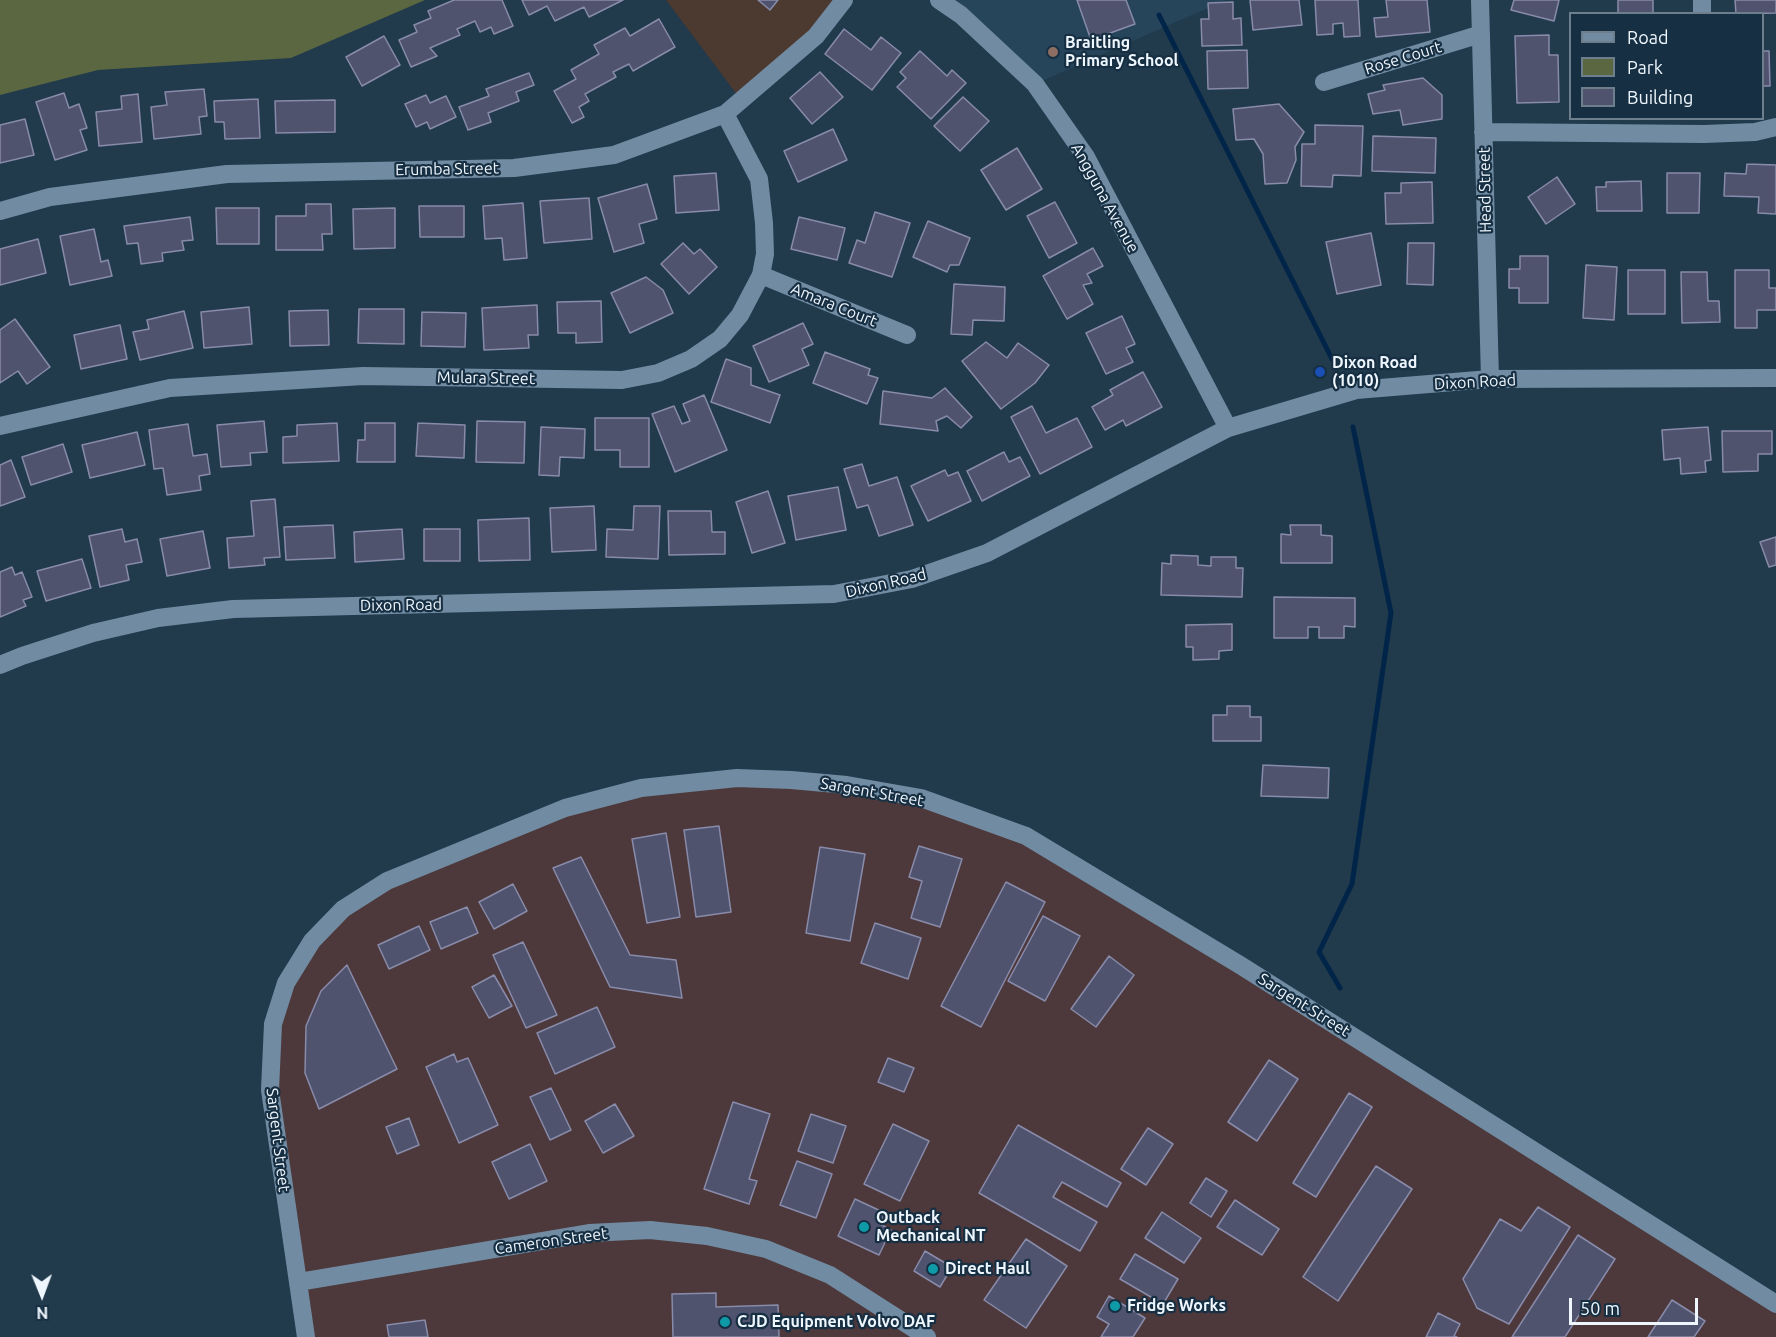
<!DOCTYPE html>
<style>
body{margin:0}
#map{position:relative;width:1776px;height:1337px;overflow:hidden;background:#213a4c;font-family:Ubuntu,sans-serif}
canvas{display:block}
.legend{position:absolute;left:1569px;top:12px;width:195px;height:108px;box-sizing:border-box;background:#172f42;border:2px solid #6d7f8d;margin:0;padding:8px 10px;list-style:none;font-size:18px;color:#eef6fe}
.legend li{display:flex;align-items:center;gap:12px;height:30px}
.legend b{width:30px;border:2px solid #6d7f8d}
.north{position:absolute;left:12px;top:1265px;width:60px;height:60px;-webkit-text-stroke:4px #172f42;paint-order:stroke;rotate:179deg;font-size:16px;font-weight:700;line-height:24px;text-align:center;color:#eef6fe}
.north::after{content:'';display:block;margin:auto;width:21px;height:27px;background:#eef6fe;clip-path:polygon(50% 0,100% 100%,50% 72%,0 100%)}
.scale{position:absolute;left:1569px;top:1298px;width:129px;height:27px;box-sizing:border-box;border:3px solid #eef6fe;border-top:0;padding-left:8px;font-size:18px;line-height:21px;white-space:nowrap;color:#eef6fe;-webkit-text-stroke:4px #172f42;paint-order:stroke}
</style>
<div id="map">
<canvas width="1776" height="1337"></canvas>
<ul class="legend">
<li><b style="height:8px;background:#718ca2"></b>Road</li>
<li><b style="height:16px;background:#5a6740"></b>Park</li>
<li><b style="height:16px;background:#50536e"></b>Building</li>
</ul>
<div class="north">N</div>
<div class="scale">50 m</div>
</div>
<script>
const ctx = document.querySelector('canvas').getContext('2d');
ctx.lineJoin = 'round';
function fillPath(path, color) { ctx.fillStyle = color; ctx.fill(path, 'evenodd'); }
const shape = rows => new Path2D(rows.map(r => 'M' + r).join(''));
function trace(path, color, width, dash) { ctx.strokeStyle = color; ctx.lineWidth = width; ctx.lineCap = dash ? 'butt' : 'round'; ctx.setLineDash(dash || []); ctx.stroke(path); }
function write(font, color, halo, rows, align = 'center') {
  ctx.font = font + ' Ubuntu,sans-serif'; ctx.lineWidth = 4.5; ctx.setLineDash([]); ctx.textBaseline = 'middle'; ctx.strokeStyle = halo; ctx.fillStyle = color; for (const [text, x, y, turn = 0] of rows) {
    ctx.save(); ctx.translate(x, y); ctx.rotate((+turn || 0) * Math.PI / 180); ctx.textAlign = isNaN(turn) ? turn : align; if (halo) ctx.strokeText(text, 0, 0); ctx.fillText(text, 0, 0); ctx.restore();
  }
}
const commercial = shape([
 [666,0,844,0,741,100]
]);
const industrial = shape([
 [847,785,1026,836,1776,1304,1776,1337,306,1337,270,1090,273,1024,312,941,387,881,641,788]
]);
const built = shape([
 [939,0,1226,0,1035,84]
]);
const green = shape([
 [0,0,425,0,291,58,98,70,0,95]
]);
const stream = shape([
 [1159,15,1333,361],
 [1340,988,1319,952,1352,884,1391,613,1353,427]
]);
const building = shape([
 [454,0,502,0,513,26,494,34,491,27,480,32,475,21,457,29,460,35,430,48,437,56,411,67,399,40,417,32,414,25,431,18,428,11,454,0],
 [522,0,623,0,589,17,584,7,555,21,547,6,529,15,522,0],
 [758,0,778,0,770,10,758,0],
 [1077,0,1126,0,1135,24,1091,40,1077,0],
 [1250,0,1299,0,1302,25,1253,30,1250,0],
 [1315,0,1358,0,1360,36,1344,37,1343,23,1333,24,1333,34,1317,35,1315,0],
 [1386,0,1427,0,1430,32,1376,37,1374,18,1388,17,1386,0],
 [1514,0,1559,0,1554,21,1511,10,1514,0],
 [1618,0,1653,0,1653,14,1618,14,1618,0],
 [1735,0,1776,0,1776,13,1736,14,1735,0],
 [1233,2,1233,19,1241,18,1242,45,1202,46,1201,19,1209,19,1208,3,1233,2],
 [659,19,675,47,633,71,629,64,613,72,616,77,585,94,589,101,579,107,584,117,572,123,554,91,576,79,571,70,599,54,594,45,625,28,630,36,659,19],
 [844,29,871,50,881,37,901,53,872,90,825,54,844,29],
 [1549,35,1549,55,1558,55,1559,102,1517,103,1515,36,1549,35],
 [384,36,400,65,362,86,346,57,384,36],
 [1247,50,1248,88,1208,89,1207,51,1247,50],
 [920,51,947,76,952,70,966,83,931,119,897,87,906,78,900,72,920,51],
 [1762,51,1769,51,1770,86,1762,86,1762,51],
 [820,72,843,97,812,124,790,98,820,72],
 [529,73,534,85,516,92,519,101,488,113,491,122,468,130,459,107,489,96,486,89,529,73],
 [1423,78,1442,95,1442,119,1403,125,1400,110,1373,114,1368,94,1385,90,1383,85,1423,78],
 [204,89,207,116,199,117,201,134,154,139,151,107,167,105,165,92,204,89],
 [64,93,69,108,79,104,87,128,80,130,87,150,55,160,36,102,64,93],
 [138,94,142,142,99,146,96,112,122,109,121,96,138,94],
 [426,95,430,103,446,96,456,117,430,129,427,122,416,127,405,104,426,95],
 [963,97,989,121,960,151,934,126,963,97],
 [258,99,260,138,225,139,224,122,215,122,214,101,258,99],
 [335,100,335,132,276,133,275,101,335,100],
 [1279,104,1304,132,1295,147,1296,160,1287,183,1265,184,1263,154,1254,139,1236,140,1233,109,1279,104],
 [25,119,34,155,0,163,0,125,25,119],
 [1315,125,1363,126,1361,176,1333,175,1332,187,1301,186,1302,144,1315,144,1315,125],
 [833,129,847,160,798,182,784,151,833,129],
 [1373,136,1436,138,1435,173,1372,171,1373,136],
 [1017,148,1042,189,1006,210,981,170,1017,148],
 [1747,164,1776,165,1776,214,1758,213,1759,197,1724,196,1725,173,1746,174,1747,164],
 [716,173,719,210,676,213,674,176,716,173],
 [1667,173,1700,173,1699,213,1667,213,1667,173],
 [1557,177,1575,204,1546,224,1528,197,1557,177],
 [1641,181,1642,211,1597,211,1596,187,1606,187,1606,182,1641,181],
 [1432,182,1433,223,1386,224,1385,193,1401,193,1401,183,1432,182],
 [647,184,657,219,639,224,644,243,614,252,598,198,647,184],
 [589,198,592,239,544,243,540,201,589,198],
 [1055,202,1077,243,1049,258,1027,216,1055,202],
 [523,203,527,258,504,260,502,238,485,239,483,206,523,203],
 [306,204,331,204,332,234,322,234,323,250,276,250,276,216,306,216,306,204],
 [419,206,464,206,464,237,420,237,419,206],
 [216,208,259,208,259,244,217,244,216,208],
 [395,208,395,248,354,249,353,209,395,208],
 [875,212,910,223,892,277,849,263,857,240,865,243,875,212],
 [190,217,193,240,182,241,184,250,162,253,163,261,141,264,138,243,127,244,124,226,190,217],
 [799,217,845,228,837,260,791,249,799,217],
 [928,221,970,238,959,265,950,265,947,272,913,257,928,221],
 [94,229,101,262,108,260,112,276,70,285,60,236,94,229],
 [1371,233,1381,285,1337,294,1326,242,1371,233],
 [38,239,46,273,0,285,0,249,38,239],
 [683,243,694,254,700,249,717,267,689,294,661,264,683,243],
 [1408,243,1434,243,1433,285,1407,284,1408,243],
 [1093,248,1103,266,1087,274,1092,283,1083,285,1093,304,1067,319,1043,276,1093,248],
 [1520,256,1548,256,1548,303,1519,303,1519,288,1509,288,1509,269,1520,269,1520,256],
 [1586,265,1617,267,1614,320,1583,318,1586,265],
 [1628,270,1665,270,1665,314,1628,314,1628,270],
 [1735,270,1769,270,1769,288,1776,288,1776,310,1757,310,1757,328,1735,328,1735,270],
 [1681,272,1707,272,1708,301,1719,301,1720,322,1682,323,1681,272],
 [646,277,663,290,673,313,630,333,611,293,646,277],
 [954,284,1005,287,1004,321,973,320,972,335,951,334,954,284],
 [601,301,602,342,576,343,576,333,558,333,557,302,601,301],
 [537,305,538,335,528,335,529,348,484,350,482,308,537,305],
 [249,307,252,344,204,348,201,312,249,307],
 [359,309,404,309,404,344,358,343,359,309],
 [328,310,329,345,290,346,289,311,328,310],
 [184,311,193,348,140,360,133,332,149,329,147,320,184,311],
 [422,312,466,313,465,347,421,346,422,312],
 [1122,316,1135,344,1126,348,1133,362,1106,374,1086,333,1122,316],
 [15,319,50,367,27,384,18,371,0,383,0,330,15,319],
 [803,323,813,344,802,349,809,365,769,382,753,346,803,323],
 [120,325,127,359,81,369,74,335,120,325],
 [986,342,1007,358,1018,343,1049,365,1035,383,1001,409,962,361,986,342],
 [825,352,870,369,868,375,878,378,867,404,813,383,825,352],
 [726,359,751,368,751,385,780,395,770,423,711,402,726,359],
 [1143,372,1162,407,1126,426,1123,420,1105,430,1092,407,1113,395,1110,390,1143,372],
 [945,388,972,417,961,428,947,416,936,421,938,431,880,424,883,391,932,398,945,388],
 [704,395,727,450,675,472,652,414,674,406,682,424,690,421,683,404,704,395],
 [1032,406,1046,433,1077,418,1092,447,1040,474,1011,417,1032,406],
 [595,418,649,418,649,467,620,467,620,450,595,450,595,418],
 [264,421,267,452,250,453,251,465,221,467,217,425,264,421],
 [477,421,525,422,524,463,476,462,477,421],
 [337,423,339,461,283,463,283,437,297,436,297,425,337,423],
 [365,423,395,423,395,462,357,462,358,440,365,440,365,423],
 [418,423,465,425,464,458,416,456,418,423],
 [188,424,193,456,207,454,210,474,199,476,201,490,167,495,163,468,154,469,149,430,188,424],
 [541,427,585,429,584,458,560,457,559,476,539,475,541,427],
 [1708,427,1711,460,1705,461,1706,472,1681,474,1680,458,1664,460,1662,430,1708,427],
 [1722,431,1772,431,1772,454,1758,454,1758,471,1723,472,1722,431],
 [137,432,145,465,90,478,82,445,137,432],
 [63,444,72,472,31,485,22,457,63,444],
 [1004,452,1009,462,1020,457,1030,476,982,501,967,471,1004,452],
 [11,460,25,497,0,506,0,465,11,460],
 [862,464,869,486,897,477,913,525,879,536,868,505,857,508,844,469,862,464],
 [945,470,948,476,958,472,971,501,928,521,911,486,945,470],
 [838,487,846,530,796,540,788,496,838,487],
 [768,491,785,543,752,553,736,502,768,491],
 [275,499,280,557,264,558,265,565,229,568,227,538,254,536,251,501,275,499],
 [594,506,596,550,552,552,550,508,594,506],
 [634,506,660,506,658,559,606,557,607,529,633,530,634,506],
 [668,511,711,511,712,532,725,532,725,554,669,555,668,511],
 [529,518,530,560,479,561,478,520,529,518],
 [333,525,335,558,286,560,284,527,333,525],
 [1290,525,1321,525,1321,535,1332,536,1332,563,1281,563,1281,534,1291,535,1290,525],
 [122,529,125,542,137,539,142,562,126,565,129,580,100,587,89,536,122,529],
 [402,529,404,559,355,562,354,532,402,529],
 [424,529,460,529,460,561,424,561,424,529],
 [203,531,210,568,167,576,160,539,203,531],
 [1776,537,1776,565,1769,567,1760,542,1776,537],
 [1171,555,1198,556,1198,565,1211,566,1211,557,1236,557,1236,568,1243,568,1242,597,1161,595,1162,563,1171,564,1171,555],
 [82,559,91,588,46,601,37,571,82,559],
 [12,567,15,575,22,572,32,597,23,600,26,606,0,617,0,572,12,567],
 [1274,597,1355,598,1355,627,1344,626,1344,638,1319,638,1319,627,1308,627,1308,638,1274,638,1274,597],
 [1232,624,1232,650,1219,651,1219,659,1193,660,1193,647,1186,647,1186,625,1232,624],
 [1227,706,1250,706,1250,717,1261,717,1261,741,1213,741,1213,715,1227,715,1227,706],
 [1263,765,1329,768,1328,798,1261,796,1263,765],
 [719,826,731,912,696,917,684,830,719,826],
 [666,833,680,917,647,923,632,839,666,833],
 [919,846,962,859,940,927,911,918,922,881,909,877,919,846],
 [820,847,865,854,850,941,806,933,820,847],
 [581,857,630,955,676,960,682,998,610,987,553,868,581,857],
 [1006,882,1045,902,981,1027,941,1006,1006,882],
 [513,884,527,911,494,929,479,902,513,884],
 [467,907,478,933,441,949,430,922,467,907],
 [1043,916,1080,936,1045,1001,1008,981,1043,916],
 [875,923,921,938,908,979,861,963,875,923],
 [419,926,430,950,389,969,378,945,419,926],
 [523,942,557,1015,526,1028,493,955,523,942],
 [1109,956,1134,975,1096,1027,1071,1009,1109,956],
 [347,965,397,1069,319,1109,305,1073,306,1026,321,991,347,965],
 [494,975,512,1006,489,1018,472,987,494,975],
 [597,1007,615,1047,555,1074,537,1033,597,1007],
 [454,1054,457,1062,468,1058,498,1125,459,1143,426,1067,454,1054],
 [888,1058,914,1068,904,1092,878,1082,888,1058],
 [1269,1060,1298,1079,1257,1141,1228,1122,1269,1060],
 [551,1088,571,1130,550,1140,530,1097,551,1088],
 [1349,1093,1372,1107,1316,1197,1293,1183,1349,1093],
 [733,1102,770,1114,749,1179,757,1181,749,1204,704,1189,733,1102],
 [615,1104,634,1136,603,1153,585,1121,615,1104],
 [811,1114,846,1126,833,1163,798,1151,811,1114],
 [409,1118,419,1145,397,1154,386,1127,409,1118],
 [893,1124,929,1141,900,1201,864,1184,893,1124],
 [1018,1125,1121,1183,1107,1207,1062,1182,1053,1197,1097,1222,1080,1251,979,1193,1018,1125],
 [1148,1128,1173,1144,1146,1185,1121,1169,1148,1128],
 [530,1144,547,1181,509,1199,492,1162,530,1144],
 [797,1161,832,1174,816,1218,780,1205,797,1161],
 [1376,1166,1412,1189,1338,1301,1303,1277,1376,1166],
 [1206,1178,1227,1191,1211,1217,1190,1203,1206,1178],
 [855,1199,885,1213,880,1224,891,1230,879,1255,838,1236,855,1199],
 [1235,1200,1279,1229,1262,1255,1217,1227,1235,1200],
 [1538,1207,1570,1227,1509,1324,1477,1308,1463,1279,1500,1219,1521,1231,1538,1207],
 [1162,1212,1201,1238,1184,1263,1145,1238,1162,1212],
 [1578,1235,1615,1259,1565,1337,1512,1337,1578,1235],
 [1026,1239,1067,1266,1026,1328,984,1300,1026,1239],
 [925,1251,952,1267,940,1287,914,1271,925,1251],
 [1135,1254,1178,1279,1163,1304,1120,1279,1135,1254],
 [716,1293,716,1307,778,1305,779,1337,673,1337,672,1294,716,1293],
 [1109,1296,1145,1318,1133,1337,1101,1337,1109,1324,1097,1317,1109,1296],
 [1672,1300,1705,1321,1694,1337,1648,1337,1672,1300],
 [1438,1313,1460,1324,1454,1336,1457,1337,1426,1337,1438,1313],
 [425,1320,428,1337,389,1337,387,1325,425,1320]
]);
const minor = shape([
 [939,0,961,15,1035,84,1086,157,1228,428],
 [1480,0,1490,379],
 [1702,0,1702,14],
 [1324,82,1481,34],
 [1483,132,1704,134,1755,132,1776,127],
 [0,211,50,197,227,174,514,168,614,155,725,114,816,36,844,0],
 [761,275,907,335],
 [0,426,170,388,363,376,622,380,658,373,691,359,720,339,740,315,761,275,765,254,764,223,759,179,725,114],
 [0,665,22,656,93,633,158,618,233,609,834,594,912,579,987,553,1228,428,1356,390,1490,379,1776,378],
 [298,1282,589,1233,650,1230,707,1236,766,1249,830,1275,927,1337],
 [306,1337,270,1090,273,1024,286,983,312,941,343,909,387,881,565,808,641,788,737,778,791,780,847,785,921,798,1026,836,1240,965,1776,1304]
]);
const markers = [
 [1053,52,6,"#8d6e63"],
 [1320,372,6,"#1a4fb4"],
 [864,1227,6,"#0f9aa8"],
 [933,1269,6,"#0f9aa8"],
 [1115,1306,6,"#0f9aa8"],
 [725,1322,6,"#0f9aa8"]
];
const poiNames = [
 ["Braitling",1065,43],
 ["Primary School",1065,61],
 ["Dixon Road",1332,363],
 ["(1010)",1332,381],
 ["Outback",876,1218],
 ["Mechanical NT",876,1236],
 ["Direct Haul",945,1269],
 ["Fridge Works",1127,1306],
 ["CJD Equipment Volvo DAF",737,1322]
];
const streetNames = [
 ["Rose Court",1403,58,-17],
 ["Erumba Street",447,169,-1],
 ["Head Street",1485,190,-91],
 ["Angguna Avenue",1105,198,61],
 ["Amara Court",834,305,22],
 ["Mulara Street",486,378,1],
 ["Dixon Road",1475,382,-3],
 ["Dixon Road",886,583,-13],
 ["Dixon Road",401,605,-1],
 ["Sargent Street",872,792,10],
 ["Sargent Street",1304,1005,32],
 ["Sargent Street",278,1140,83],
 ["Cameron Street",551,1241,-8]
];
fillPath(commercial, '#4c3a31');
fillPath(industrial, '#4d383b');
fillPath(built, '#26455b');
fillPath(green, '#5a6740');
trace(stream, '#012549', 5);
fillPath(building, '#50536e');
trace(building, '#888ba9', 1.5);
trace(minor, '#718ca2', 18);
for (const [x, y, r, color] of markers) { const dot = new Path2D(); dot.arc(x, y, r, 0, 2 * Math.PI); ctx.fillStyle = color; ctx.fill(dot); trace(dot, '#172f42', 2); }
write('bold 16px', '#eef6fe', '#172f42', poiNames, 'left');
write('16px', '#eef6fe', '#172f42', streetNames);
</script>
